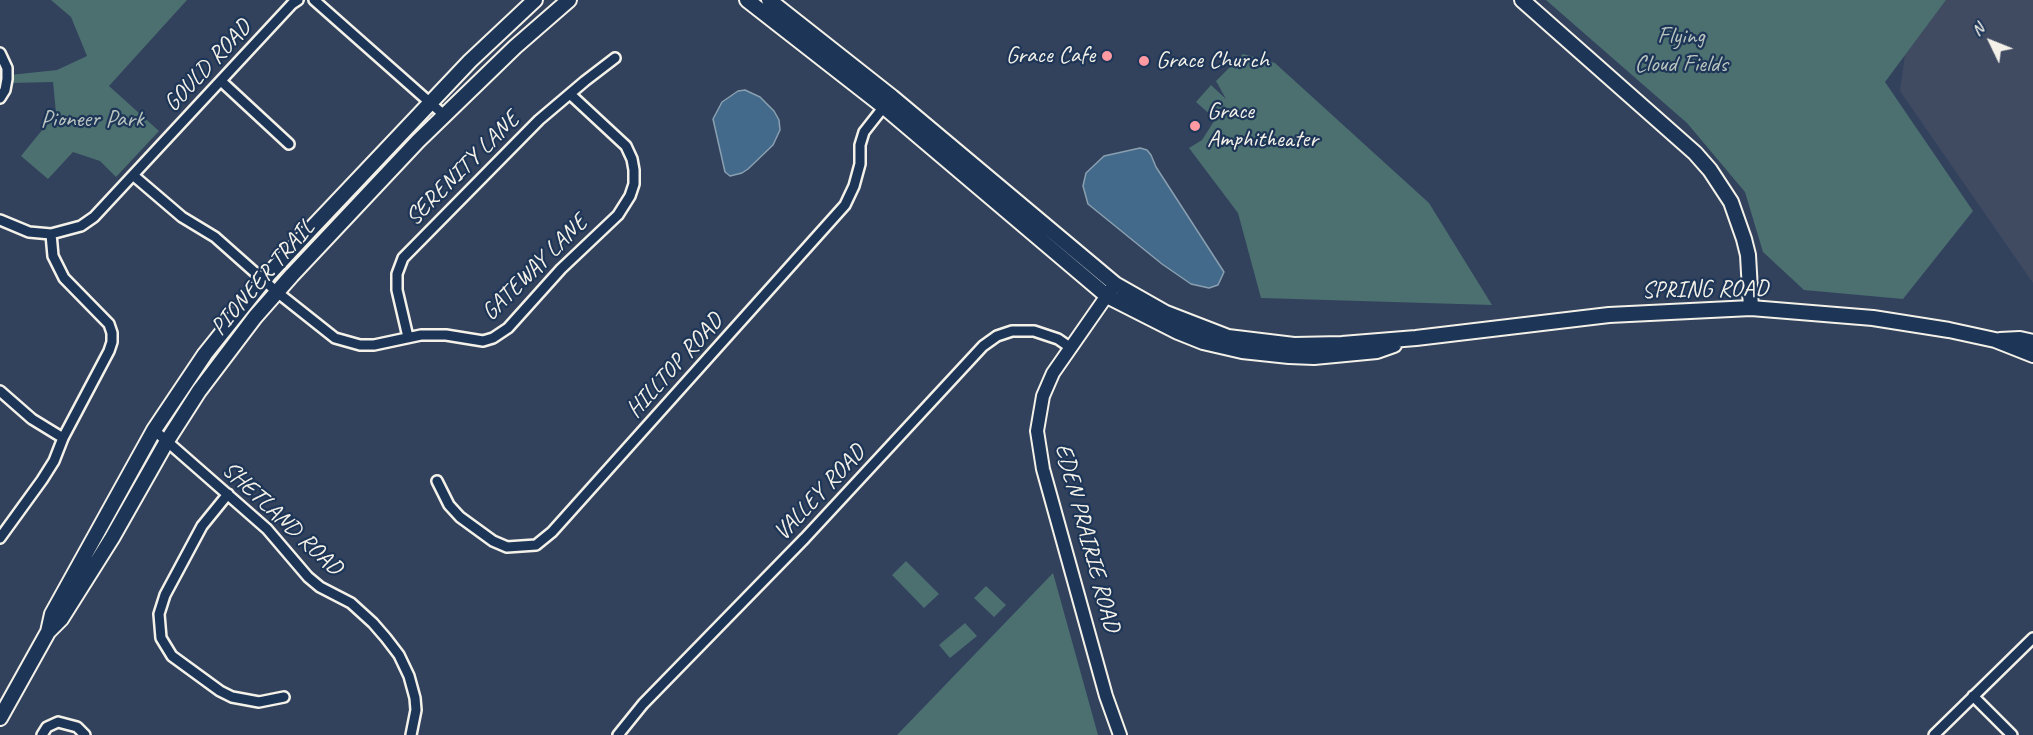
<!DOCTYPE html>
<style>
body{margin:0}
#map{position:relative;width:2033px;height:735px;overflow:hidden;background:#32425d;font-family:Caveat,sans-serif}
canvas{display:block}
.north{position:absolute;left:1961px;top:12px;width:60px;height:60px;-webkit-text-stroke:4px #1d3557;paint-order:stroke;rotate:313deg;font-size:16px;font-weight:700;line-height:24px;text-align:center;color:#f4f1e8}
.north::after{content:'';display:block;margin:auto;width:21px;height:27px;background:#f4f1e8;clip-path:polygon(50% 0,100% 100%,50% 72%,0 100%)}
</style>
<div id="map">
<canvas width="2033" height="735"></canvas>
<div class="north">N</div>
</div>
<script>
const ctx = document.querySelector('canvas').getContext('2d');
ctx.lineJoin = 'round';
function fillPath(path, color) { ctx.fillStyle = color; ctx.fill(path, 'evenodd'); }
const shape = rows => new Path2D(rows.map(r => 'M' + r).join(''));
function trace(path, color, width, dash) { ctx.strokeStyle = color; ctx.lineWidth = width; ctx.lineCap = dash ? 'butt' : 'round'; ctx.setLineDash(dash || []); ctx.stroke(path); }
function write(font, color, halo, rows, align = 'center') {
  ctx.font = font + ' Caveat,sans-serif'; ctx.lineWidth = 4.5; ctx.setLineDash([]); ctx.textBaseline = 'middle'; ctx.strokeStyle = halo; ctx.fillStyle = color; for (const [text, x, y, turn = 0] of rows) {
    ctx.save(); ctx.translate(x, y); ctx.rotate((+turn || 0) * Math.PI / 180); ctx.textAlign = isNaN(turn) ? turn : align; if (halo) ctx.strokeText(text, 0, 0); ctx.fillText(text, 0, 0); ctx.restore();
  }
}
const built = shape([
 [1946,0,2033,0,2033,283,1900,91,1905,55]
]);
const green = shape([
 [51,0,187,0,109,86,159,131,116,177,100,161,73,152,48,179,21,156,56,113,53,82,10,83,10,75,57,70,87,56,71,17],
 [1546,0,1946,0,1885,82,1973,211,1903,299,1804,290,1763,252,1745,192,1687,123],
 [1243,54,1275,63,1429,203,1492,305,1261,298,1238,213,1189,148,1202,140,1225,104,1213,117,1196,102,1211,85,1226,99,1216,81],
 [906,561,939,594,924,608,892,575],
 [1053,573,1098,735,897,735],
 [986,586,1006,605,994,617,974,598],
 [965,623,977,636,950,658,939,645]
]);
const water = shape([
 [745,90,760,97,774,111,779,120,780,130,773,145,748,169,742,173,730,176,725,172,713,119,722,102,738,91,745,90],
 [1140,148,1147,150,1151,155,1156,167,1224,272,1218,285,1209,288,1191,284,1162,264,1088,204,1083,186,1086,173,1104,156,1140,148]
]);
const minor = shape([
 [314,0,444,115],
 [0,53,7,68,7,79,5,90,0,98],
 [221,81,289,144],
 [134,176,182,217,215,237,277,292,335,338,360,345,374,345,421,335,446,335,483,341,493,338,508,328,561,269,618,215,630,196,634,184,634,170,632,159,626,146,570,94],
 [0,220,29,232,51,234,81,226,94,217,292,4,298,0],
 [408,337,397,290,397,274,403,258,539,120,585,81,615,58],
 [0,391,32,419,63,438],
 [154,430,267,529,308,577,320,587,351,603,373,623,386,638,399,655,409,676,415,698,416,710,411,735],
 [437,481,449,505,460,517,493,541,507,547,536,545,552,532,845,205,854,186,860,164,860,145,864,132,886,104],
 [228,494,202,526,165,595,159,614,161,638,172,656,220,691,232,697,259,702,284,697],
 [0,538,42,480,54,461,63,438,109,351,112,342,112,333,109,324,64,278,53,256,51,234],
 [1973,696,2012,735],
 [42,735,47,727,58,722,77,727,85,735],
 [618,735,643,704,805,538,983,346,997,336,1012,331,1034,331,1058,339,1071,348],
 [1934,735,2033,638]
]);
const tertiary = shape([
 [1115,284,1053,373,1043,396,1037,431,1043,469,1106,696,1120,735]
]);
const secondary = shape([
 [747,0,884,107,1107,296,1178,332,1203,342,1242,351,1289,356,1314,357,1377,351,1394,345],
 [769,0,892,97,1115,284,1166,313,1228,337,1294,345,1342,344,1416,338,1609,315,1751,308,1873,318,1949,330,1995,340,2033,355],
 [1522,0,1695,153,1710,170,1731,202,1744,239,1748,255,1751,308],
 [2000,340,2020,339,2033,342],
 [48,632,61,619,112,538,167,441,199,391,255,317,292,275,418,141,515,47,569,0],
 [0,718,48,632,52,614,154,430,205,354,269,274,311,229,470,61,535,0]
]);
const markers = [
 [1107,56,6,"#ff9aa2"],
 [1144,61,6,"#ff9aa2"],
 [1195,126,6,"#ff9aa2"]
];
const parkNames = [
 ["Flying",1681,37],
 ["Cloud Fields",1681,65],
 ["Pioneer Park",92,120]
];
const poiNames = [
 ["Grace Cafe",1095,56,"right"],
 ["Grace Church",1156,61],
 ["Grace",1207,112],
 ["Amphitheater",1207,140]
];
const streetNames = [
 ["GOULD ROAD",208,66,-47],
 ["SERENITY LANE",463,169,-45],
 ["GATEWAY LANE",535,268,-45],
 ["PIONEER TRAIL",263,278,-49],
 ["SPRING ROAD",1705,290,-1],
 ["HILLTOP ROAD",675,366,-48],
 ["VALLEY ROAD",820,493,-47],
 ["SHETLAND ROAD",282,519,43],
 ["EDEN PRAIRIE ROAD",1087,538,75]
];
fillPath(built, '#404b62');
fillPath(green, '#4c6f70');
fillPath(water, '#436a8a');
trace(water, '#8aa0b0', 1.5);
trace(minor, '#f4f1e8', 14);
trace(tertiary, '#f4f1e8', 16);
trace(secondary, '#f4f1e8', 18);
trace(minor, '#1d3557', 9);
trace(tertiary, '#1d3557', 12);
trace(secondary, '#1d3557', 14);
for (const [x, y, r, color] of markers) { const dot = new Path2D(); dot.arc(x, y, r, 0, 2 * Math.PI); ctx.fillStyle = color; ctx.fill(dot); trace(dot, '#1d3557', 2); }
write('24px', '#b9c4be', '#1d3557', parkNames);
write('24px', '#f4f1e8', '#1d3557', poiNames, 'left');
write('24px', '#f4f1e8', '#1d3557', streetNames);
</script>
